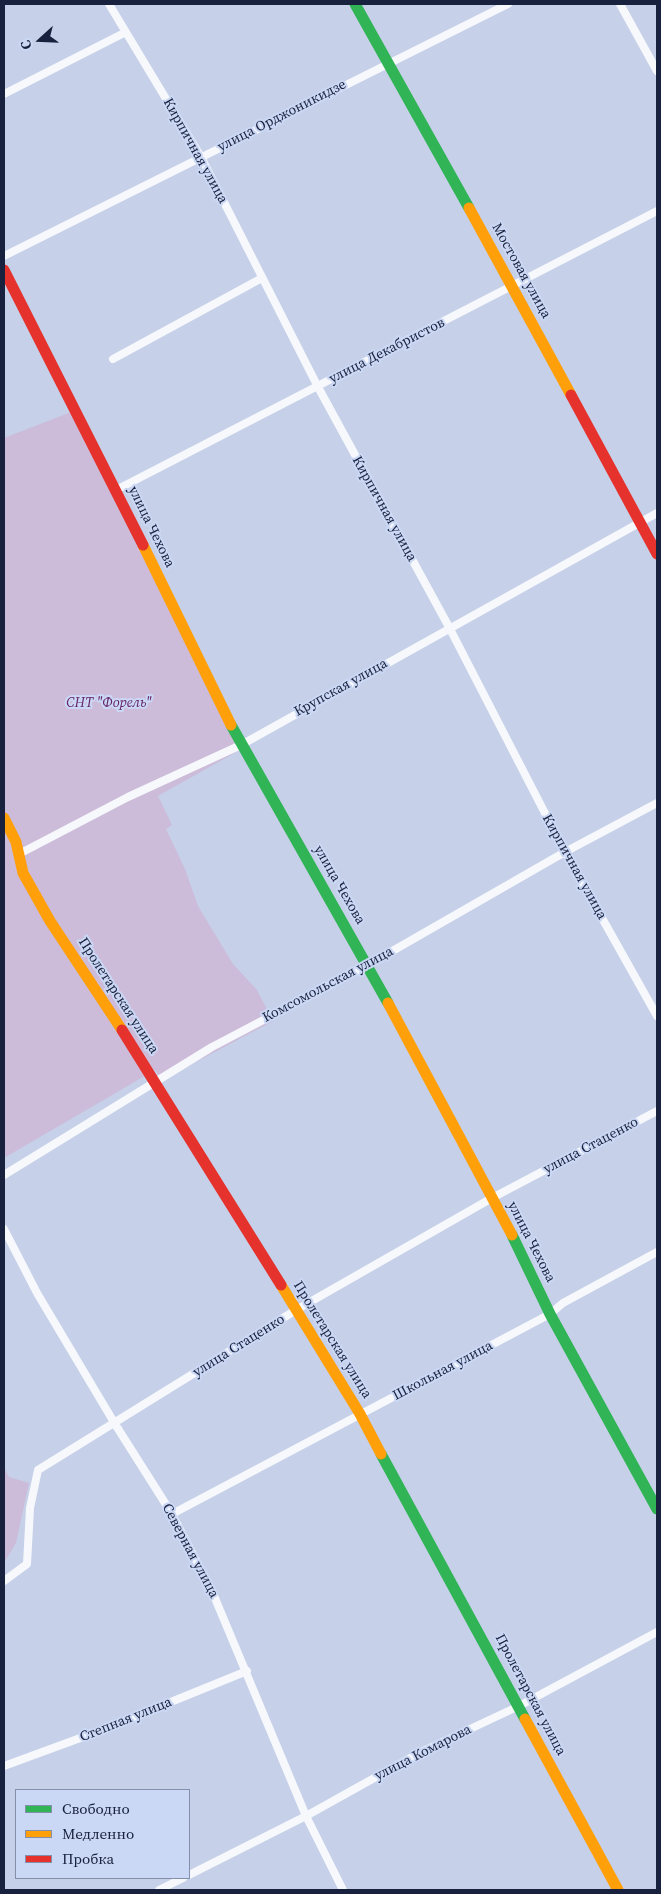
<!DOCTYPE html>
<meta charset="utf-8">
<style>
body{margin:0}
#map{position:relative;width:661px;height:1894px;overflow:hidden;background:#c6d0e8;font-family:"Source Serif 4",serif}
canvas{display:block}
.frame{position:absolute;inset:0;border:5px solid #18213d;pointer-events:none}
.legend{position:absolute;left:15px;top:1789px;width:175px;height:90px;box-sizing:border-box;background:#cbd8f5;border:1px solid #838fab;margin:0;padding:6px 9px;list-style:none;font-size:15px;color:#18213d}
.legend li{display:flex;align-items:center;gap:10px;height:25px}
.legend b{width:25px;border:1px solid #838fab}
.north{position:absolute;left:15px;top:15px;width:50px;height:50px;-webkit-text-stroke:4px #cbd8f5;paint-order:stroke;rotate:250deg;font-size:14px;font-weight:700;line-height:20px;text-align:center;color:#18213d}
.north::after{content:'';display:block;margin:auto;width:18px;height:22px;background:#18213d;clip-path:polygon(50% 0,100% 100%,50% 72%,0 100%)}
</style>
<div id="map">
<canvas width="661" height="1894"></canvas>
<div class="frame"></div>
<ul class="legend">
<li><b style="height:6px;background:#30b455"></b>Свободно</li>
<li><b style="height:6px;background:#ff9f0a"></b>Медленно</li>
<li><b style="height:6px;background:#e5322d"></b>Пробка</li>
</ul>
<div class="north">С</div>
</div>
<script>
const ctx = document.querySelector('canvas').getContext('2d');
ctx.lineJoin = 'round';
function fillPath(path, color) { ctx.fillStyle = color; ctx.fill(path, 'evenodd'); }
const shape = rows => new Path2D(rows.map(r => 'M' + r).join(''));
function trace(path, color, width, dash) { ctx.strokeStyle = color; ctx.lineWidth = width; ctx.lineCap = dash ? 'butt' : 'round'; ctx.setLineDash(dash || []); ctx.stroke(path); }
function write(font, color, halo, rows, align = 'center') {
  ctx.font = font + ' "Source Serif 4",serif'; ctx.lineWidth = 4; ctx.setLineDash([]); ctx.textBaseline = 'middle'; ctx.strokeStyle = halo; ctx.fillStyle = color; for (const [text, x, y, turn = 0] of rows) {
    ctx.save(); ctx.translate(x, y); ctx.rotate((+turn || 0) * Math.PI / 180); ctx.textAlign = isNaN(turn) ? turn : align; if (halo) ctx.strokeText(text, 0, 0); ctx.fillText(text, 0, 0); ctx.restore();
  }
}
const green = shape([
 [79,409,247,746,158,796,172,825,166,829,185,869,198,906,233,964,257,990,273,1021,162,1080,155,1070,4,1158,4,438],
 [4,1468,9,1477,29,1483,16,1543,4,1563]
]);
const street = shape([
 [109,4,201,157,318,387,449,627,565,852,657,1016],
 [620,4,657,71],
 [4,94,126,32],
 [4,256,508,4],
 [113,359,262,278],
 [116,490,657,211],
 [19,854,128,797,241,745,657,513],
 [4,1175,212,1047,368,965,565,852,657,803],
 [4,1229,37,1293,115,1424,172,1514,212,1591,306,1816,343,1890],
 [172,1514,550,1314,563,1303,657,1252],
 [4,1581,27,1564,30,1508,38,1470,296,1310,492,1198,657,1111],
 [4,1766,102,1730,247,1671],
 [189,1875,306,1816,421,1752,519,1706,657,1632],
 [159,1890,183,1878]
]);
const fast = shape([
 [355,4,469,208],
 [231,725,388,1003],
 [512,1235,550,1314,657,1509],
 [381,1454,525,1719]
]);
const slow = shape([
 [469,208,571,395],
 [143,545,231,725],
 [4,818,16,842,23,873,50,921,122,1030],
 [388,1003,512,1235],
 [281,1285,360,1414,381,1454],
 [525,1719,618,1890]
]);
const jam = shape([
 [4,270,143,545],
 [571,395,657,554],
 [122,1030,281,1285]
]);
const streetNames = [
 ["улица Орджоникидзе",282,116,-27],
 ["Кирпичная улица",195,151,61],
 ["Мостовая улица",521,271,61],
 ["улица Декабристов",387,351,-27],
 ["Кирпичная улица",384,509,61],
 ["улица Чехова",151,527,64],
 ["Крупская улица",341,688,-29],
 ["Кирпичная улица",574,867,61],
 ["улица Чехова",339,885,60],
 ["Комсомольская улица",328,985,-28],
 ["Пролетарская улица",118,996,57],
 ["улица Стаценко",591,1146,-28],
 ["улица Чехова",531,1242,63],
 ["Пролетарская улица",332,1340,58],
 ["улица Стаценко",239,1346,-32],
 ["Школьная улица",443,1371,-28],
 ["Северная улица",190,1551,62],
 ["Пролетарская улица",530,1695,62],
 ["Степная улица",126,1720,-22],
 ["улица Комарова",423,1753,-27]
];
const parkNames = [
 ["СНТ \"Форель\"",109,703]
];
fillPath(green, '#ccbcda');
trace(street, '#f6f8fc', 8);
trace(fast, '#30b455', 11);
trace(slow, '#ff9f0a', 11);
trace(jam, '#e5322d', 11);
write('14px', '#18213d', '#cbd8f5', streetNames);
write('italic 14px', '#652266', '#cbd8f5', parkNames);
</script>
